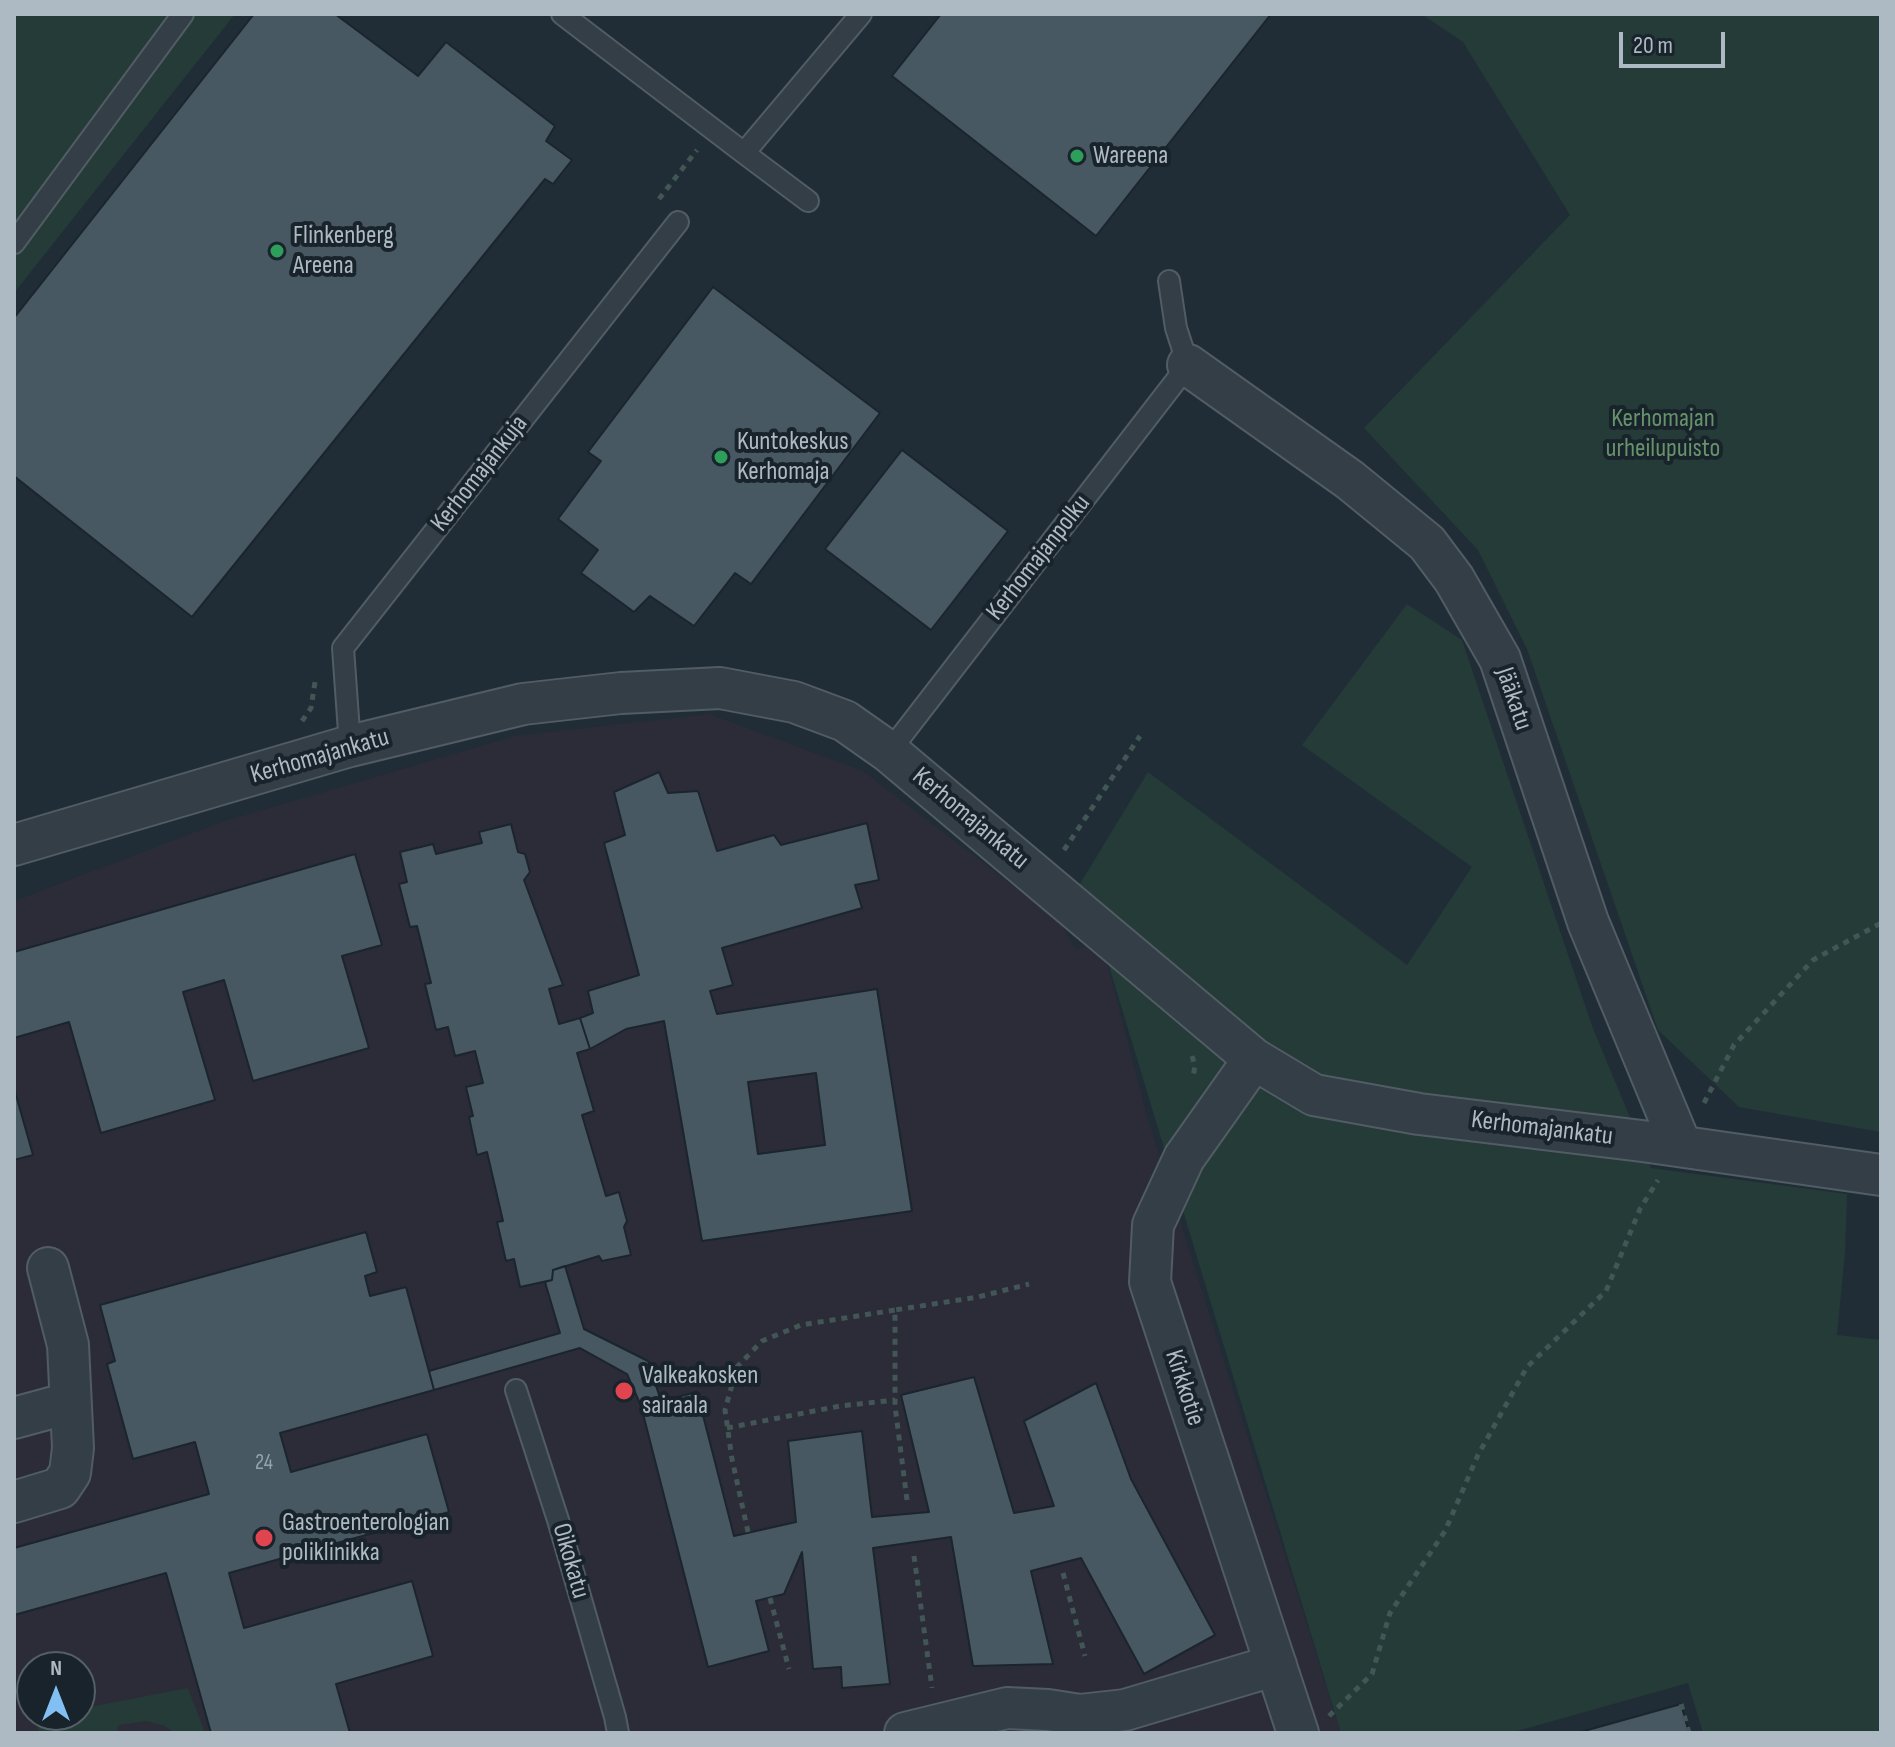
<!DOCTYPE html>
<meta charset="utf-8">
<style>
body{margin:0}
#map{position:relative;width:1895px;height:1747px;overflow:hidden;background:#202d36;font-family:"Sofia Sans Condensed",sans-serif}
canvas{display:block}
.frame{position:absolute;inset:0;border:16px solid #aebac3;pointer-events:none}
.north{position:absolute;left:16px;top:1651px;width:80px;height:80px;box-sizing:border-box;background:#19232b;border:2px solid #555f68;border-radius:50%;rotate:0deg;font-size:22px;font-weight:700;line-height:32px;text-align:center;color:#aebac3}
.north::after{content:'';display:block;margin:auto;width:28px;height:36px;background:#82c0f4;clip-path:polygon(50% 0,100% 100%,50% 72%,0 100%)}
.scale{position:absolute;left:1619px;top:32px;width:106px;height:36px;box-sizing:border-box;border:4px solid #aebac3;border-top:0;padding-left:10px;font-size:24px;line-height:28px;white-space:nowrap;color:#aebac3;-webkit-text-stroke:6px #19232b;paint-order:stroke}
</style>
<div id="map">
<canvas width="1895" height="1747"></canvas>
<div class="frame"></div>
<div class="north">N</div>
<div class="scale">20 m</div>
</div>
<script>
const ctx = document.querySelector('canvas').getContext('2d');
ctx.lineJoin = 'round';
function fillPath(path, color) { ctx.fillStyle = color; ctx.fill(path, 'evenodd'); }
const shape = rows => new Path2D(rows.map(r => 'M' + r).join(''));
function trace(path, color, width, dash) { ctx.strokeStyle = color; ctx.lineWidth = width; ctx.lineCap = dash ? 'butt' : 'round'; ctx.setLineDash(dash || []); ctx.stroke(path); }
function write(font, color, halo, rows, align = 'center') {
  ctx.font = font + ' "Sofia Sans Condensed",sans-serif'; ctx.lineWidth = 8; ctx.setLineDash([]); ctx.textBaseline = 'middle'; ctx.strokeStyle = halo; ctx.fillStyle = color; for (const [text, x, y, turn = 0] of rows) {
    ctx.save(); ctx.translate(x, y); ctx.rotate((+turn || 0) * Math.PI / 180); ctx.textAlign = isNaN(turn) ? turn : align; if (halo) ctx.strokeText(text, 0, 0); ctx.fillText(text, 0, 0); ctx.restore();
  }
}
const medical = shape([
 [709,714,863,771,1058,920,1076,949,1102,943,1147,1116,1341,1733,14,1733,14,901,222,822,515,736],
 [32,1667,80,1667,80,1715,32,1715]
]);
const green = shape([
 [14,14,235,14,14,293],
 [1421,14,1881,14,1881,1132,1739,1107,1658,1030,1527,649,1478,550,1364,428,1570,215,1463,42],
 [1407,604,1462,640,1592,1026,1651,1168,1847,1194,1845,1252,1837,1335,1881,1340,1881,1733,1703,1733,1688,1683,1510,1733,1341,1733,1102,943,1058,920,1148,772,1407,965,1472,867,1302,745],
 [188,1688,205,1733,176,1733,165,1726,146,1721,119,1725,115,1733,40,1733,37,1726,58,1715,80,1715,80,1709]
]);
const building = shape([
 [254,14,335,14,418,76,446,42,555,126,546,141,572,160,553,184,545,179,192,617,14,476,14,318,254,14],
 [941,14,1271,14,1096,236,892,76,941,14],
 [713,287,880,413,751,584,735,573,694,626,650,596,634,612,581,573,598,550,558,519,601,461,588,452,713,287],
 [902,450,1008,531,931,630,825,549,902,450],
 [659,772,668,793,698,791,717,851,774,835,781,845,867,823,879,880,855,885,862,908,722,948,733,985,710,991,717,1014,877,989,912,1211,702,1241,664,1021,626,1029,590,1049,580,1018,593,1013,588,991,639,975,604,843,625,835,614,792,659,772],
 [816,1073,825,1145,758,1154,748,1082,816,1073],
 [511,824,518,852,525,854,530,872,524,880,563,985,549,989,559,1024,580,1018,590,1049,577,1053,594,1111,582,1115,606,1196,619,1192,627,1221,624,1227,631,1255,602,1261,599,1256,553,1270,552,1280,520,1287,514,1259,506,1261,497,1222,503,1221,487,1152,477,1155,469,1117,473,1116,466,1087,483,1083,475,1051,455,1056,448,1027,436,1030,425,984,431,983,417,926,410,927,399,884,407,882,400,852,433,844,436,854,482,843,479,832,511,824],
 [355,854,382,945,342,956,369,1048,253,1081,224,980,183,992,215,1100,101,1133,69,1022,14,1038,14,952,355,854],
 [14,1088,33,1155,14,1160,14,1088],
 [366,1232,377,1272,365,1276,370,1296,406,1287,434,1390,280,1433,291,1472,427,1434,449,1512,229,1573,244,1628,412,1581,433,1656,336,1684,350,1733,211,1733,166,1573,14,1615,14,1548,209,1494,195,1442,133,1459,107,1364,115,1361,100,1305,366,1232],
 [565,1266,584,1329,648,1361,661,1401,641,1406,627,1374,580,1348,434,1390,429,1371,560,1333,545,1282,552,1280,553,1270,565,1266],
 [974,1377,1014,1513,1054,1506,1024,1421,1096,1383,1131,1479,1215,1635,1144,1674,1081,1558,1031,1571,1053,1664,973,1666,951,1537,873,1548,890,1684,842,1688,841,1667,813,1669,802,1552,784,1594,756,1601,769,1651,708,1667,641,1406,697,1392,734,1536,796,1522,788,1441,862,1431,872,1517,929,1512,901,1395,974,1377],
 [1681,1704,1689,1733,1577,1733,1681,1704]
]);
const path = shape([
 [659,199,697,150],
 [302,721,311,708,315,682],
 [1064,850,1140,736],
 [1192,1056,1195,1066,1193,1077],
 [1704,1103,1734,1045,1813,960,1881,923],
 [727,1428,840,1406,895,1400],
 [907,1500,895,1406,895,1310,978,1297,1029,1284],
 [748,1532,732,1459,725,1410,737,1367,762,1341,801,1325,895,1310],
 [914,1556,932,1688],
 [1063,1573,1085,1656],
 [770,1598,789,1669],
 [1681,1704,1689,1733],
 [1329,1716,1372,1674,1390,1613,1445,1531,1478,1455,1527,1367,1606,1291,1640,1209,1658,1180]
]);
const service = shape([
 [562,14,744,153],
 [808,201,744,153,861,14],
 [14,243,183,14],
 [350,746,343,648,678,222],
 [889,752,1188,365,1176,328,1169,281],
 [516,1390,558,1520,615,1717,618,1733]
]);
const minor = shape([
 [1188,365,1350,480,1427,543,1454,579,1500,659,1588,922,1681,1146],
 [14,845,350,746,523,704,621,693,720,688,794,702,845,721,889,752,1254,1059,1314,1095,1419,1114,1642,1141,1881,1175],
 [1254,1059,1184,1158,1153,1225,1150,1282,1298,1733],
 [14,1418,69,1403],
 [14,1502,60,1488,70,1473,73,1448,68,1345,48,1268],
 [905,1733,1007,1708,1048,1710,1080,1715,1125,1710,1276,1665]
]);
const markers = [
 [1077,156,8,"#2e9e5b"],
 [277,251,8,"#2e9e5b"],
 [721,457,8,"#2e9e5b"],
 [624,1391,10,"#e0444e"],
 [264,1538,10,"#e0444e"]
];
const numberNames = [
 ["24",264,1463]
];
const poiNames = [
 ["Wareena",1093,156],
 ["Flinkenberg",293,236],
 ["Areena",293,266],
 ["Kuntokeskus",737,442],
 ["Kerhomaja",737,472],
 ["Valkeakosken",642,1376],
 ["sairaala",642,1406],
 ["Gastroenterologian",282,1523],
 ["poliklinikka",282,1553]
];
const parkNames = [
 ["Kerhomajan",1663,419],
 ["urheilupuisto",1663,449]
];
const streetNames = [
 ["Kerhomajankuja",480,474,-52],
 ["Kerhomajanpolku",1039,558,-52],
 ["Jääkatu",1513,699,71],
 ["Kerhomajankatu",320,757,-16],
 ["Kerhomajankatu",970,819,40],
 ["Kerhomajankatu",1542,1129,7],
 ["Kirkkotie",1184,1388,72],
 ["Oikokatu",570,1561,74]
];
fillPath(medical, '#2b2c38');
fillPath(green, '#253b38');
fillPath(building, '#485862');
trace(building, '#1b252d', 2);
trace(service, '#515c64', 24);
trace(minor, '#515c64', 44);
trace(path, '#425655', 5, [6, 6]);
trace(service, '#343e47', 20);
trace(minor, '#343e47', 40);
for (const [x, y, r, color] of markers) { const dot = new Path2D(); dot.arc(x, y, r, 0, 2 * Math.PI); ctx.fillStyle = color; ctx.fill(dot); trace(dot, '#19232b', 3); }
write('22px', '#94a2ab', null, numberNames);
write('26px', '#aebac3', '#19232b', poiNames, 'left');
write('26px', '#66936a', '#19232b', parkNames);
write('26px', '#aebac3', '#19232b', streetNames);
</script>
